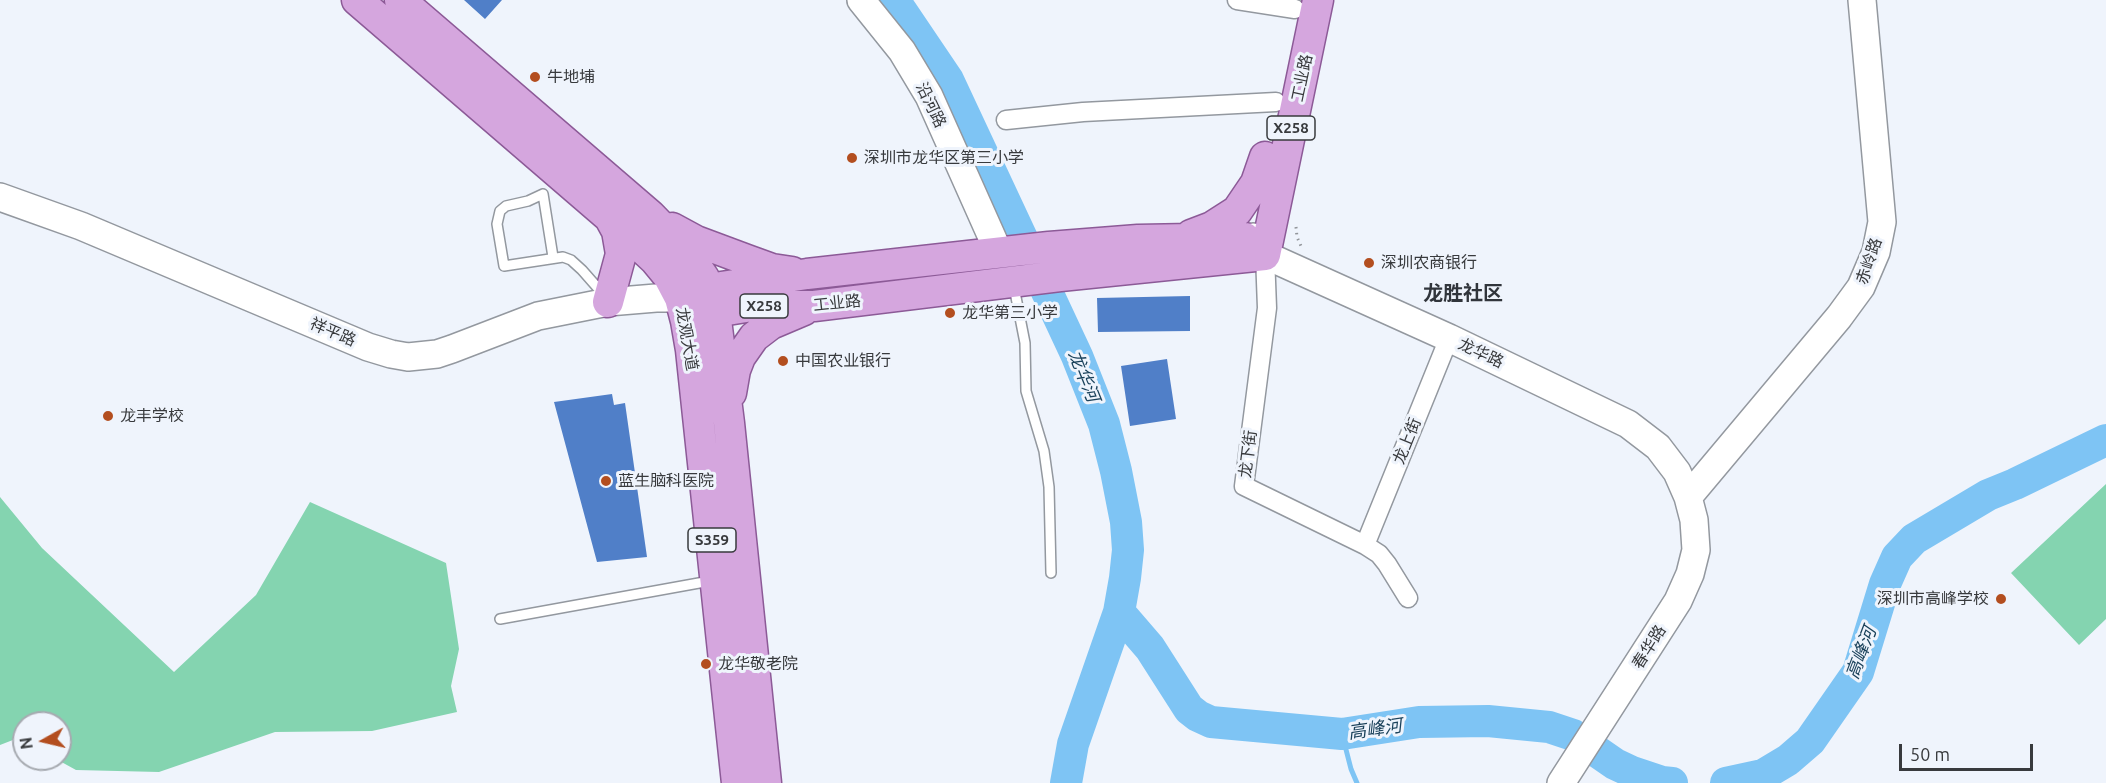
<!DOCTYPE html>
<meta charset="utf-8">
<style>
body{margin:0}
#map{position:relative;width:2106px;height:783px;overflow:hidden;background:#eff4fc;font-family:Ubuntu,sans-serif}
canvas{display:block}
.north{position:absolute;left:12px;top:711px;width:60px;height:60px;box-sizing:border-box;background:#eff4fc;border:2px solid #a6aab0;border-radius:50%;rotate:262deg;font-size:16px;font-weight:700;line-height:24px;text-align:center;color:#383a3d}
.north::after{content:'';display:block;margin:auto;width:21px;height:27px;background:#b34e1f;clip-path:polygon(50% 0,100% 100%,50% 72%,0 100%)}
.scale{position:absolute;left:1899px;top:744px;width:134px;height:27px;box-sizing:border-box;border:3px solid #383a3d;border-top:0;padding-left:8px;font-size:18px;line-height:21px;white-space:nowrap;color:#383a3d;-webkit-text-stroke:4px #eff4fc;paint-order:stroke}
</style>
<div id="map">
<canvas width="2106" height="783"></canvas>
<div class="north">N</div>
<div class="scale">50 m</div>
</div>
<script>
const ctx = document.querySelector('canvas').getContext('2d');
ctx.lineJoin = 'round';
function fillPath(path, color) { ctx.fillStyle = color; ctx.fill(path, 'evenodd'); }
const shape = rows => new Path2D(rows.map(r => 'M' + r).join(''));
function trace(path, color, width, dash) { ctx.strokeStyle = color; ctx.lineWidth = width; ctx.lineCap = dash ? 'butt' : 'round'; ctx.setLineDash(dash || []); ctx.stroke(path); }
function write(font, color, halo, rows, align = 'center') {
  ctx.font = font + ' Ubuntu,"Noto Sans SC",sans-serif'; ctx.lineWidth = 6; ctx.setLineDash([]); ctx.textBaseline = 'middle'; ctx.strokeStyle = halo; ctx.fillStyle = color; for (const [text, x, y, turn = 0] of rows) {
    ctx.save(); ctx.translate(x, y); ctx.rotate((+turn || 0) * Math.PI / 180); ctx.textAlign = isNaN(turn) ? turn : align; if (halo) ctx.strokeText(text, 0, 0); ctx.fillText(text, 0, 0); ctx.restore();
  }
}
const green = shape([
 [2106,484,2106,619,2079,645,2011,573],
 [0,497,42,548,174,672,256,595,310,502,446,563,459,649,451,686,457,712,372,731,275,732,159,772,76,770,56,759,60,759,60,723,24,723,24,741,18,738,0,745]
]);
const stream = shape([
 [1342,734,1351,769,1357,783]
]);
const river = shape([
 [894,0,948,80,1077,356,1104,424,1116,471,1126,522,1128,550,1125,578,1119,612,1073,744,1066,783],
 [1119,612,1150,648,1189,709,1198,716,1211,722,1342,734,1419,722,1488,721,1549,727,1573,735,1615,764,1632,772,1662,782,1672,783],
 [1726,783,1763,775,1788,760,1810,741,1858,672,1885,584,1897,557,1914,539,1988,495,2015,484,2106,440]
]);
const building = shape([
 [464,0,502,0,485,19],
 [1190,296,1190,331,1098,332,1097,298],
 [1167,359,1176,419,1130,426,1121,366],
 [612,394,614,405,625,403,647,557,597,562,554,402]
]);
const path = shape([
 [1296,227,1297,237,1301,246]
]);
const lane = shape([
 [553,257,543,194,528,201,506,206,500,211,497,224,504,266,563,257,571,260,582,270,604,295],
 [1014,287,1025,343,1026,391,1044,451,1049,487,1051,573],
 [500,619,710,581]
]);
const street = shape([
 [1237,0,1295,9],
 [1006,120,1083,112,1276,102],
 [1265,255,1267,308,1244,486,1365,545,1379,554,1387,564,1408,598],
 [1365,545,1449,338]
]);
const secondary = shape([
 [861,0,902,51,929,96,999,253],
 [0,197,81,226,368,347,391,354,408,357,437,354,452,349,538,316,608,302,656,298,680,298],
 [1253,237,1265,255,1449,338,1628,424,1658,447,1677,472,1688,497,1694,520,1696,550,1690,574,1678,601,1561,783],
 [1688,497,1839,317,1861,287,1876,252,1882,222,1862,0]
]);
const primary = shape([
 [357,0,609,217,655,260,669,277,680,298,686,321,691,350,737,783],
 [400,0,650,215,687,253,704,278,715,312,729,423,766,783],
 [672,228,696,241,747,260,772,269,792,272],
 [1191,235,1212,227,1237,211,1256,183,1265,157],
 [691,295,708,289,807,274,1049,247,1138,240,1245,238],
 [608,302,621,254,617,231,611,220],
 [696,305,715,312,752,306,814,306,1060,276,1265,255,1318,0],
 [731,393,735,370,740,357,754,337,771,324,804,310]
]);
const markers = [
 [535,77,6,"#b34e1f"],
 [852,158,6,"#b34e1f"],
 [1369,263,6,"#b34e1f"],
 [950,313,6,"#b34e1f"],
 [783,361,6,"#b34e1f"],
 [108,416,6,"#b34e1f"],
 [606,481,6,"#b34e1f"],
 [2001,599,6,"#b34e1f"],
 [706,664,6,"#b34e1f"]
];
const shields = [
 [1291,128,48],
 [764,306,48],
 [712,540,48]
];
const shieldNames = [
 ["X258",1291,128],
 ["X258",764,306],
 ["S359",712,540]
];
const poiNames = [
 ["牛地埔",547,77],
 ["深圳市龙华区第三小学",864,158],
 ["深圳农商银行",1381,263],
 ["龙华第三小学",962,313],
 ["中国农业银行",795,361],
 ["龙丰学校",120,416],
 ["蓝生脑科医院",618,481],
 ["深圳市高峰学校",1989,599,"right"],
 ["龙华敬老院",718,664]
];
const streetNames = [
 ["工业路",1302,78,-78],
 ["沿河路",931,105,64],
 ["赤岭路",1869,261,-71],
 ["工业路",837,303,-6],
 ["祥平路",333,332,23],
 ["龙观大道",687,339,80],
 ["龙华路",1481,353,25],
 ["龙上街",1407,441,-68],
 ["龙下街",1248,454,-83],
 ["春华路",1649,647,-58]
];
const waterNames = [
 ["龙华河",1084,376,68],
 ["高峰河",1861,653,-69],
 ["高峰河",1375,729,-8]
];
const quarterNames = [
 ["龙胜社区",1463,293]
];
fillPath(green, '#84d4b0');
trace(stream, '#7ec4f4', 5);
trace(river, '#7ec4f4', 32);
fillPath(building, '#507fc8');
trace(lane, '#93989f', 12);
trace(street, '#93989f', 21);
trace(secondary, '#93989f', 30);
trace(primary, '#8c5a97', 33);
trace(path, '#92959a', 3, [1.5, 4.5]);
trace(lane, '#fff', 9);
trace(street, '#fff', 18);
trace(secondary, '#fff', 27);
trace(primary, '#d5a6de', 30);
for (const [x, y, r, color] of markers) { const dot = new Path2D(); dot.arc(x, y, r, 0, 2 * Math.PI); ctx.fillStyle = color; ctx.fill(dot); trace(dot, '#eff4fc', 2); }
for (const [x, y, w] of shields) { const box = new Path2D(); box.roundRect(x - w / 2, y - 12, w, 24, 4.5); ctx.fillStyle = '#eff4fc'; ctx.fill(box); trace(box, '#383a3d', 1.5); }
write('bold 15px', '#383a3d', null, shieldNames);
write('16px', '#383a3d', '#eff4fc', poiNames, 'left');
write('16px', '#383a3d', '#eff4fc', streetNames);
write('italic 18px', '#1b425b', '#eff4fc', waterNames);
write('bold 20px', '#31353b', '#eff4fc', quarterNames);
</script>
